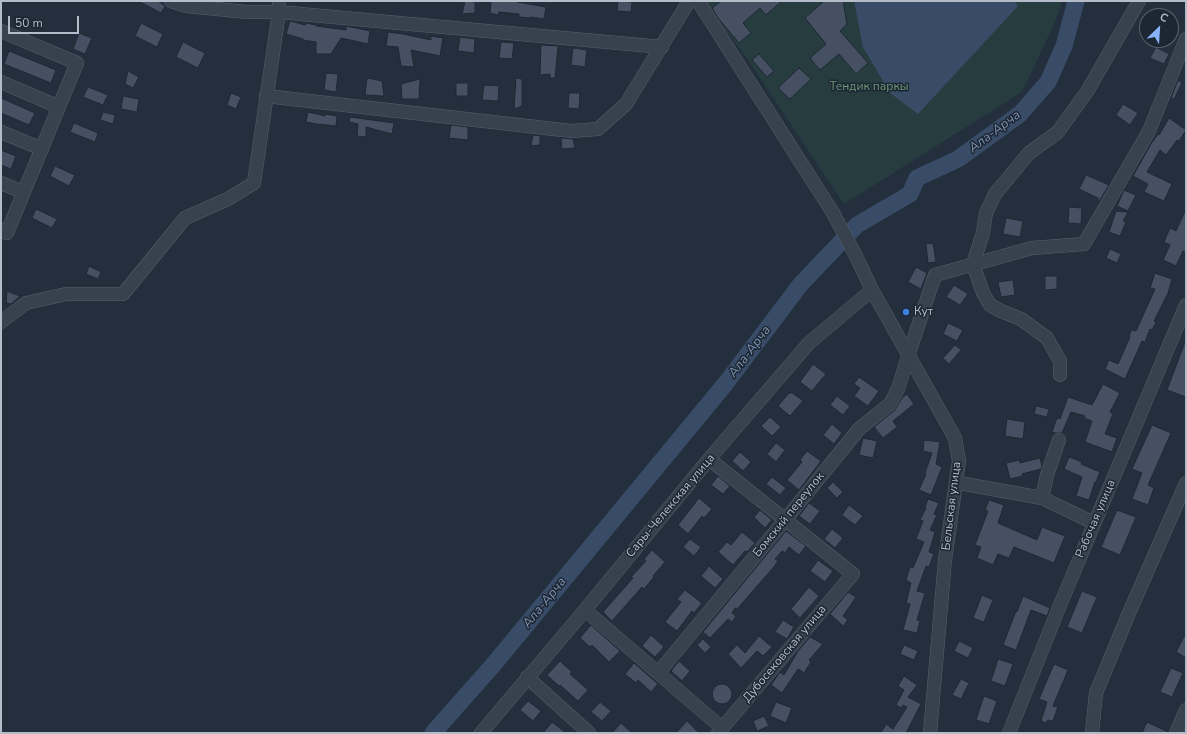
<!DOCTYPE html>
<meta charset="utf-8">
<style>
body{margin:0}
#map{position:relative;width:1187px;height:734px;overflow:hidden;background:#242f3e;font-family:"Nunito Sans",sans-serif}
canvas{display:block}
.frame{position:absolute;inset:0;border:2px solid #b4bcc9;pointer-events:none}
.north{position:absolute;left:1139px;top:8px;width:40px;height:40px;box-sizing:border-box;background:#1d2633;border:1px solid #59626f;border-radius:50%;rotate:25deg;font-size:11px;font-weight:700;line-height:16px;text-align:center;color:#b4bcc9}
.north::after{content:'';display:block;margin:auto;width:14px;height:18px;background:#8ab4f8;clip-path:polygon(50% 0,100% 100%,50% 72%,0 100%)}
.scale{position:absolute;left:8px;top:16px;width:71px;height:18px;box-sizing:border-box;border:2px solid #b4bcc9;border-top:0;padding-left:5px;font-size:12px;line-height:14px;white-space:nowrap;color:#b4bcc9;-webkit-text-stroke:3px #1d2633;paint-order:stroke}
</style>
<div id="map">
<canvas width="1187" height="734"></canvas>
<div class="frame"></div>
<div class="north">С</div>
<div class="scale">50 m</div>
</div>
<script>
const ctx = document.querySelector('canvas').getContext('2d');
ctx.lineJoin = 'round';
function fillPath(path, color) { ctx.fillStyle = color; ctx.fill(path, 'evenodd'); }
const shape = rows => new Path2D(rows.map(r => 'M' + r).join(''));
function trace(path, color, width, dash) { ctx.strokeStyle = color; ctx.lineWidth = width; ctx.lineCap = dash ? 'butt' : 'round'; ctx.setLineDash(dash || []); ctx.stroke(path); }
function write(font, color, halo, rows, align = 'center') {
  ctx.font = font + ' "Nunito Sans",sans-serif'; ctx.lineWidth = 3; ctx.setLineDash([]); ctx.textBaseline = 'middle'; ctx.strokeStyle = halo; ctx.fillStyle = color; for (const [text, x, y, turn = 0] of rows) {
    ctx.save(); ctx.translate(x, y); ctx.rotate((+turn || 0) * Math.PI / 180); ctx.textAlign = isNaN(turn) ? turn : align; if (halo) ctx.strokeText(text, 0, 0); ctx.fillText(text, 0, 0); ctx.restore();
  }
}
const green = shape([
 [709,1,1062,1,1056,20,1022,92,844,204,748,60,706,4]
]);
const water = shape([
 [854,1,1014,1,1018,6,918,114,890,93,863,47]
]);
const river = shape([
 [433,733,494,664,726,383,800,285,857,225,910,194,917,178,958,159,1020,114,1048,82,1064,46,1076,1]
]);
const building = shape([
 [138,1,158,1,165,6,161,13,138,1],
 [465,1,475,2,475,13,462,14,465,1],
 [491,1,517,1,517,2,546,7,544,19,531,17,531,18,519,17,519,14,499,12,498,15,490,13,491,1],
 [618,1,632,2,631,12,617,11,618,1],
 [721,1,782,1,766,15,760,8,743,23,751,33,739,43,718,18,712,8,721,1],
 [824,1,843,1,847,24,840,31,868,63,856,74,839,54,820,70,810,58,826,44,805,18,824,1],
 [290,21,305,25,306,23,316,25,316,26,346,30,346,26,370,31,368,44,341,38,331,54,316,54,316,42,303,40,303,39,286,34,290,21],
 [141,23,163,34,157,47,135,36,141,23],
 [388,32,403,34,431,40,431,36,443,38,440,56,411,50,414,67,401,66,398,47,386,46,388,32],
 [79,33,92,38,85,54,73,49,79,33],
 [460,37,475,39,474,53,458,51,460,37],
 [183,42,205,53,198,68,176,57,183,42],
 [501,42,514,43,512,59,499,58,501,42],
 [541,45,558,46,555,78,550,78,550,74,540,75,541,45],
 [1156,47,1169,54,1164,64,1150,58,1156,47],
 [573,48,587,50,585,67,571,65,573,48],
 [9,51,56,70,51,83,4,64,9,51],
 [759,54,774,71,767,77,752,60,759,54],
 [799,68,811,79,790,99,778,88,799,68],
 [128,71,139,77,133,88,125,84,128,71],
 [326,73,338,74,336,92,324,90,326,73],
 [367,78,382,81,384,96,365,95,367,78],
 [516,78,522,79,522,106,514,109,516,78],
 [420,79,419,99,402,99,401,84,420,79],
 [1178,80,1182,83,1174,99,1171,98,1178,80],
 [456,83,468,83,468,96,456,96,456,83],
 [484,85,499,86,498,101,482,100,484,85],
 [88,87,108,95,103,105,83,97,88,87],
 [231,93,241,97,236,109,227,105,231,93],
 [569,93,580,93,579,109,568,108,569,93],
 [123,96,139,99,137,112,121,109,123,96],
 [1,98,35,113,29,125,1,113,1,98],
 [1123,104,1138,113,1130,125,1116,115,1123,104],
 [103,112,115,115,113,124,100,120,103,112],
 [308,112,325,116,325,114,337,116,336,126,316,124,306,122,308,112],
 [350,117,394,123,392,134,366,127,366,137,357,136,358,124,349,122,350,117],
 [1169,118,1186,130,1179,141,1177,140,1166,155,1160,150,1147,172,1172,184,1164,201,1144,192,1148,184,1133,176,1151,144,1158,134,1159,135,1169,118],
 [74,123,98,133,95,142,70,132,74,123],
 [451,125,468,127,468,140,449,138,451,125],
 [533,135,540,136,540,145,531,146,533,135],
 [561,138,573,139,575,148,562,149,561,138],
 [1,150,16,156,11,169,1,165,1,150],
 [55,166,75,175,69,186,50,176,55,166],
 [1086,175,1109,185,1098,203,1098,198,1079,189,1086,175],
 [1124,190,1136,195,1128,211,1117,206,1124,190],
 [1069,207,1082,208,1081,224,1068,223,1069,207],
 [36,209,57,219,52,228,32,218,36,209],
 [1186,209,1186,253,1183,251,1176,266,1163,260,1170,245,1164,242,1170,228,1176,231,1186,209],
 [1116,211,1128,212,1123,221,1126,222,1120,236,1109,232,1116,211],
 [1006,218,1023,221,1020,237,1003,234,1006,218],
 [933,243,936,262,928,263,926,244,933,243],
 [1110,249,1121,254,1117,263,1106,258,1110,249],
 [89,266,101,272,98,279,86,274,89,266],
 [916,267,927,273,921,289,908,282,916,267],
 [1155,273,1172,279,1168,293,1154,321,1156,322,1152,330,1150,329,1145,342,1142,341,1125,379,1105,369,1109,360,1118,364,1130,337,1129,337,1131,330,1136,331,1155,289,1150,288,1155,273],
 [1045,276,1057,276,1057,289,1045,290,1045,276],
 [1013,280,1015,295,1001,297,998,282,1013,280],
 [954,285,968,294,960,305,946,297,954,285],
 [7,291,20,296,11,304,6,303,7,291],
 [948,323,963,330,957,341,943,334,948,323],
 [1185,342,1186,342,1186,397,1167,390,1185,342],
 [955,345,961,350,949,364,943,358,955,345],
 [813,364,826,374,812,391,800,382,813,364],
 [859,377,879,391,868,406,854,396,860,388,854,384,859,377],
 [1103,384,1120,393,1110,412,1113,414,1105,434,1117,438,1112,452,1085,442,1092,421,1084,418,1085,416,1071,412,1062,433,1055,433,1052,432,1057,418,1060,419,1068,397,1092,405,1103,384],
 [791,392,803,401,790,416,778,406,789,393,790,394,791,392],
 [907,394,914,404,893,421,897,427,883,438,874,427,895,410,902,398,907,394],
 [837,396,850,406,843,415,830,405,837,396],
 [1036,406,1049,409,1047,417,1034,414,1036,406],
 [770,417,781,427,772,436,761,426,770,417],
 [1007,419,1025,422,1023,439,1005,436,1007,419],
 [832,424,842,433,834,444,823,435,832,424],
 [1152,425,1171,433,1148,485,1154,488,1148,505,1132,499,1142,473,1132,469,1152,425],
 [863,438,877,441,873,458,859,455,863,438],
 [924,440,940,442,936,464,942,467,931,495,919,490,926,474,925,473,932,453,923,451,924,440],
 [776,443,785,450,776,462,767,454,776,443],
 [807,451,821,461,799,490,787,480,802,462,800,460,807,451],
 [740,452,751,462,743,471,732,461,740,452],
 [1069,457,1082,462,1081,464,1100,472,1096,482,1095,482,1089,500,1076,496,1082,477,1064,469,1069,457],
 [1040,458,1042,466,1041,469,1022,474,1023,476,1010,479,1006,463,1019,460,1020,463,1040,458],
 [718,476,730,486,723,494,711,485,718,476],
 [772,477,786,488,780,495,766,484,772,477],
 [833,482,843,492,837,498,827,488,833,482],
 [699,498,712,509,704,518,702,516,688,534,678,525,699,498],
 [928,499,939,503,934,514,937,515,930,530,935,532,929,552,934,554,929,567,926,566,917,591,925,593,917,620,920,621,917,633,903,630,910,604,906,603,911,583,906,580,910,567,913,568,924,542,916,539,923,521,920,520,926,508,925,507,928,499],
 [989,500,1004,505,998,523,1037,540,1042,527,1065,536,1054,563,1014,547,1009,558,998,554,993,565,977,558,981,547,975,545,988,511,985,510,989,500],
 [809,503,820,511,810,524,799,516,809,503],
 [849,505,863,516,855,525,842,515,849,505],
 [760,510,772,520,765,528,754,517,760,510],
 [1117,510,1136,517,1120,555,1101,547,1117,510],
 [832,529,843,538,835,548,824,539,832,529],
 [786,531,806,546,799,555,789,547,785,553,782,551,775,559,778,561,773,568,737,609,735,608,732,613,736,616,732,622,728,619,710,638,703,632,786,531],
 [742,532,755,543,747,552,745,551,733,565,718,552,727,542,731,545,742,532],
 [690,539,701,547,694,556,683,547,690,539],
 [652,550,665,562,653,576,654,577,644,589,642,587,612,621,603,612,633,578,631,577,646,561,644,559,652,550],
 [818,560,833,571,825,582,810,571,818,560],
 [709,566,723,579,715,588,701,576,709,566],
 [809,587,819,596,800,618,791,609,809,587],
 [685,590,702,603,694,613,692,611,677,631,665,622,681,602,677,599,685,590],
 [1082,591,1097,597,1082,633,1067,627,1082,591],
 [848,592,856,597,843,616,848,620,843,626,830,614,848,592],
 [982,595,993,600,984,622,973,618,982,595],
 [1023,596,1050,608,1047,616,1031,610,1016,650,1003,645,1016,611,1017,612,1023,596],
 [783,620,794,627,787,639,775,632,783,620],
 [591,625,620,651,609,662,592,645,590,647,580,638,591,625],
 [1186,633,1186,658,1176,652,1186,633],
 [651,635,664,647,655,657,642,646,651,635],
 [759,636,772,647,763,656,757,651,741,668,728,654,737,645,745,653,759,636],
 [810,637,823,644,809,660,811,662,804,673,798,669,782,693,771,685,780,672,784,675,798,651,810,637],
 [703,639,711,647,705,653,697,645,703,639],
 [959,641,973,648,968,658,954,651,959,641],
 [904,645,918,651,914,660,900,654,904,645],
 [998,659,1013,664,1005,686,991,681,998,659],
 [560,661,572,672,570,674,588,690,578,701,560,685,559,686,547,675,560,661],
 [679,661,690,671,682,681,671,671,679,661],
 [634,663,658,684,651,692,638,680,636,683,625,674,634,663],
 [1054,664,1068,670,1053,706,1058,707,1053,721,1048,720,1046,723,1041,721,1047,702,1039,699,1054,664],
 [1171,668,1183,673,1172,697,1160,692,1171,668],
 [904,676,917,685,908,697,921,704,906,733,881,733,886,724,893,729,907,707,903,705,901,708,896,705,904,690,898,686,904,676],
 [961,679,969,683,961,699,952,695,961,679],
 '712 694a10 10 0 1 1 20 0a10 10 0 1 1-20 0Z',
 [984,696,997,701,989,724,976,720,984,696],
 [528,701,541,711,533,721,520,710,528,701],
 [600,702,611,711,602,721,591,712,600,702],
 [776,702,792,708,786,723,770,716,776,702],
 [764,716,769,726,757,731,753,721,764,716],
 [687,721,699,733,676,733,687,721],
 [552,722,566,733,543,733,552,722],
 [1147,722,1168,732,1168,733,1142,733,1147,722],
 [621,723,632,733,612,733,621,723]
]);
const minor = shape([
 [171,1,186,6,247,12,279,12,662,47],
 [698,1,833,213,856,256,872,290,955,438,959,461,945,560,930,733],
 [1,31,77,63,7,233,1,230],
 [1,82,59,107],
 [266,96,571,131,598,129,626,104,689,1],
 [1,132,42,149],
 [1,183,23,192],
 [1,322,26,303,66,294,123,294,185,218,228,199,254,183,279,12,279,1],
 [1060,375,1060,361,1047,338,1021,319,1001,311,990,305,983,293,973,264,983,233,986,213,995,194,1029,153,1058,132,1088,90,1139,1],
 [709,459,853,574,718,733],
 [956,483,965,484,1042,498,1094,523],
 [1042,498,1047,475,1059,440],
 [585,610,722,728],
 [659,672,785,520,859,429,890,404,898,389,909,353,935,275,1032,248,1084,244,1149,131,1186,39],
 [527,677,589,733],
 [481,733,585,610,709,459,809,343,872,290],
 [1009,733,1058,610,1186,305],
 [1092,733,1096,693,1129,613,1186,483],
 [1176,733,1186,710]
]);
const markers = [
 [906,312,4,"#3f7fe0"]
];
const parkNames = [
 ["Тендик паркы",869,87]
];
const poiNames = [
 ["Кут",914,312]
];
const streetNames = [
 ["Сары-Челекская улица",671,506,-50],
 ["Бельская улица",952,506,-83],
 ["Бомский переулок",789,515,-51],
 ["Рабочая улица",1096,519,-67],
 ["Дубосековская улица",785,654,-50]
];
const waterNames = [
 ["Ала-Арча",995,132,-37],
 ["Ала-Арча",750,352,-53],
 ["Ала-Арча",545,603,-51]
];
fillPath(green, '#263c3f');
fillPath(water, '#394c67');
trace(river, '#394c67', 17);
fillPath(building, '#455162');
trace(building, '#1f2835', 1);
trace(minor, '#565f6c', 14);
trace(minor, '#38414e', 13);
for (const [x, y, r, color] of markers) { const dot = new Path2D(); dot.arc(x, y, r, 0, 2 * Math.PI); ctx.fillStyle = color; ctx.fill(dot); trace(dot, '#1d2633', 1.5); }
write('12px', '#6b9a76', '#1d2633', parkNames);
write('12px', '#b4bcc9', '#1d2633', poiNames, 'left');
write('12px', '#b4bcc9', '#1d2633', streetNames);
write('italic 13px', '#7c92b1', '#1d2633', waterNames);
</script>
